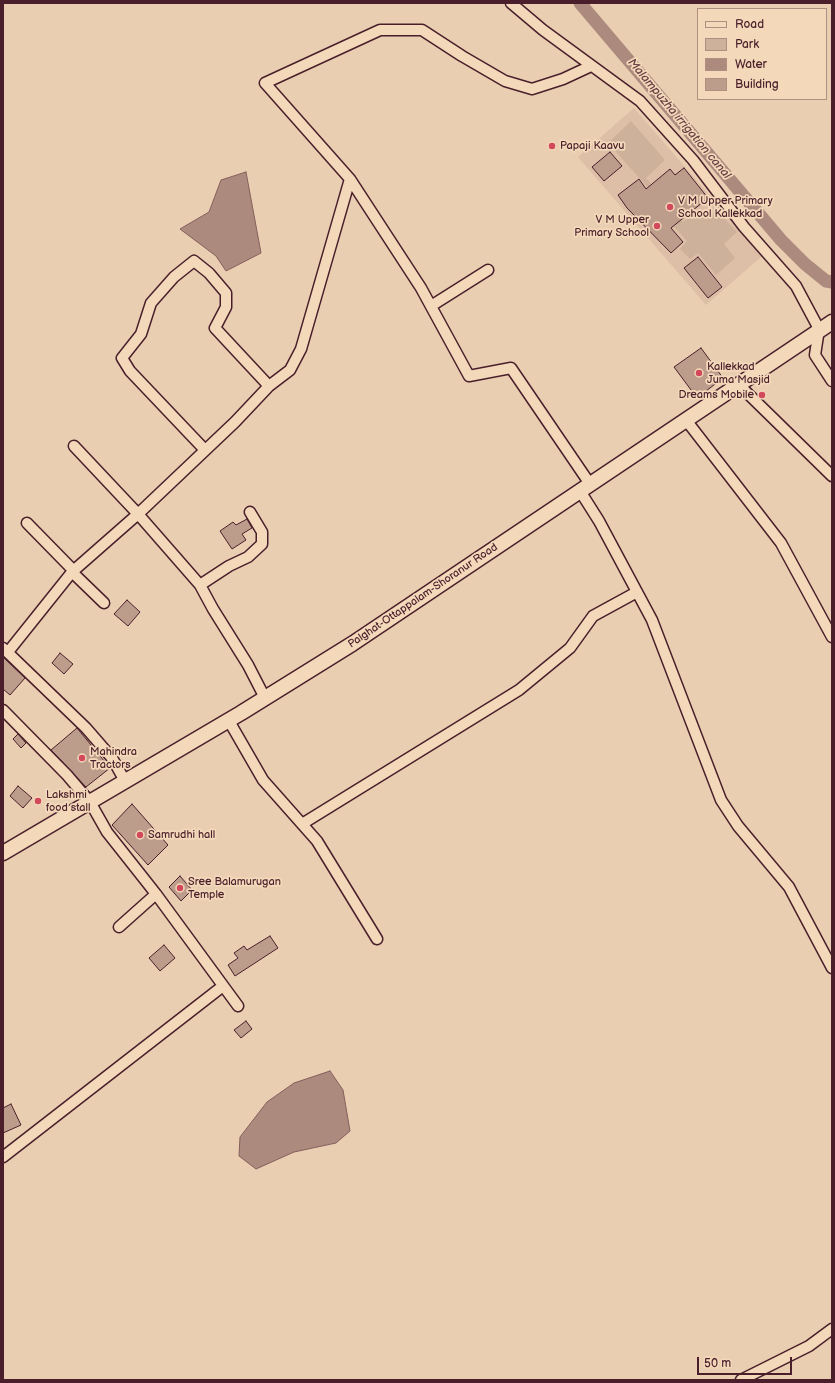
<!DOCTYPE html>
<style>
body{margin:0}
#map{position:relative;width:835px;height:1383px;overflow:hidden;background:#e9ceb1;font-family:"Balsamiq Sans",sans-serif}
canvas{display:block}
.frame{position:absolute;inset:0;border:4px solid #4a1f2b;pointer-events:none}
.legend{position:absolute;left:697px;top:8px;width:130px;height:92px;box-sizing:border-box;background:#f3d9ba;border:1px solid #af8f81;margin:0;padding:5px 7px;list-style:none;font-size:12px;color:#4a1f2b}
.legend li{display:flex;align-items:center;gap:8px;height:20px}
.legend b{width:20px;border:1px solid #af8f81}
.scale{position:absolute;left:697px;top:1357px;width:95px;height:18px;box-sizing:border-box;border:2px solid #4a1f2b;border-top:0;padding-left:5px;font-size:12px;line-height:14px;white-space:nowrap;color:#4a1f2b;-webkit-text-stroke:3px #f3d9ba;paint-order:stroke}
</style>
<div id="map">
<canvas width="835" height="1383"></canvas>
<div class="frame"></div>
<ul class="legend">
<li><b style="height:5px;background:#f3d9ba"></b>Road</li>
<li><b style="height:11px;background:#ceb19b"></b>Park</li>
<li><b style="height:11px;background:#ac8a7e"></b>Water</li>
<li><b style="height:11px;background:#bc9d8c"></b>Building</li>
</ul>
<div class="scale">50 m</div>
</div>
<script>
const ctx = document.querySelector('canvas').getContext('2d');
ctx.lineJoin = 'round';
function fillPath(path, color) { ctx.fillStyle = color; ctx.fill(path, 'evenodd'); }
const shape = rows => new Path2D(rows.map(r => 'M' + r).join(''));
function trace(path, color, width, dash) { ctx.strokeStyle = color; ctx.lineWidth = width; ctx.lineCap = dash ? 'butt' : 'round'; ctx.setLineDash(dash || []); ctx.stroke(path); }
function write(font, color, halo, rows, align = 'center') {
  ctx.font = font + ' "Balsamiq Sans",sans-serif'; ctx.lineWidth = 3.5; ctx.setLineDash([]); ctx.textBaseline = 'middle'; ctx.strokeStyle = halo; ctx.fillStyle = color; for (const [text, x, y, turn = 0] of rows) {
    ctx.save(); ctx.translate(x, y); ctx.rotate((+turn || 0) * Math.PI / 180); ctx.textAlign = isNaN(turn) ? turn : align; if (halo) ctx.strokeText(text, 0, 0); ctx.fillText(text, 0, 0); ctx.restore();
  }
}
const built = shape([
 [634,108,762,256,706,305,578,157]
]);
const green = shape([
 [631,121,665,160,646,178,683,222,699,210,707,219,717,210,737,232,724,244,735,258,716,275,698,253,690,259,680,249,687,241,647,196,651,191,608,143]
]);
const water = shape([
 [246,172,261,253,226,271,216,256,180,229,209,212,221,180,246,172],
 [330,1071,343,1090,350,1131,336,1143,294,1152,256,1169,239,1156,240,1137,267,1102,294,1083,330,1071]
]);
const canal = shape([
 [580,3,781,240,805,264,826,281,832,282]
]);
const building = shape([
 [610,152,622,166,604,181,592,167,610,152],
 [684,168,708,198,671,228,683,242,671,253,627,208,618,195,639,179,646,189,670,169,675,175,684,168],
 [698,257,722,287,708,298,684,268,698,257],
 [701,348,723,378,697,398,674,367,701,348],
 [247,519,252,528,242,534,246,540,232,549,220,531,233,522,236,525,247,519],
 [127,600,140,612,128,626,114,614,127,600],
 [60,653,73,664,64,674,52,663,60,653],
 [3,657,25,678,10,695,3,689,3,657],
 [77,728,110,768,86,787,51,750,77,728],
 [18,734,26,743,21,748,13,739,18,734],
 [18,786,32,798,23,808,10,796,18,786],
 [132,804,168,845,148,865,112,825,132,804],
 [180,876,192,890,181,901,169,887,180,876],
 [270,936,278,948,235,976,228,965,238,958,234,953,244,946,247,950,270,936],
 [164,945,175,958,160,971,149,958,164,945],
 [246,1021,252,1029,241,1038,234,1030,246,1021],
 [11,1104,21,1125,3,1133,3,1108,11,1104]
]);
const street = shape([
 [511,3,543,30,640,101,693,160,744,227,796,286,819,329,815,355,832,381],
 [431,306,488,270],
 [738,384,832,476],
 [686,420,781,543,832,637],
 [74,446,138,514,235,422,269,386,290,370,301,349,350,179],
 [205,450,130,371,122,358,141,334,151,303,174,277,194,261,209,273,226,293,226,307,215,328,269,386],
 [590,484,511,368,469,376,421,288,350,179,265,83,380,30,422,30,462,56,505,81,532,89,563,79,591,66],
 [580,491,599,521,652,620,721,800,738,826,789,887,832,968],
 [27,523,73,570],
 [200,585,229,566,248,557,262,544,262,532,250,512],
 [104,603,72,572,138,514,200,585,213,609,248,665,265,698],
 [3,648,86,728,112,758,125,781],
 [8,652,72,572],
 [3,710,67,775,90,802,107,832,156,894,238,1006],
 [229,721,263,780,317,841,377,939],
 [302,824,519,690,570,648,593,616,637,592],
 [119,927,156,894],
 [3,1157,223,986],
 [741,1380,809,1346,832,1329]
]);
const secondary = shape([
 [3,853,241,713,352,644,832,322]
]);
const markers = [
 [552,146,4,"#d1495b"],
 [670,207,4,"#d1495b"],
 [657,226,4,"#d1495b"],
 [699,373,4,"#d1495b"],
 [762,395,4,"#d1495b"],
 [82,758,4,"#d1495b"],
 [38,801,4,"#d1495b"],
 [140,835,4,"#d1495b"],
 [180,888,4,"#d1495b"]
];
const poiNames = [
 ["Papaji Kaavu",560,146],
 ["V M Upper Primary",678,201],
 ["School Kallekkad",678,214],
 ["V M Upper",649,220,"right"],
 ["Primary School",649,233,"right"],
 ["Kallekkad",707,367],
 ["Juma Masjid",707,380],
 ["Dreams Mobile",754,395,"right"],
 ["Mahindra",90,752],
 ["Tractors",90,765],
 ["Lakshmi",46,795],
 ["food stall",46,808],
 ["Samrudhi hall",148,835],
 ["Sree Balamurugan",188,882],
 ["Temple",188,895]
];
const streetNames = [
 ["Palghat-Ottappalam-Shoranur Road",423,596,-34]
];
const waterNames = [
 ["Malampuzha irrigation canal",679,119,50]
];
fillPath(built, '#dcbfa6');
fillPath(green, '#ceb19b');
fillPath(water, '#ac8a7e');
trace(water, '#855f5d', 1);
trace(canal, '#ac8a7e', 13);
fillPath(building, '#bc9d8c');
trace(building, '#4a1f2b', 1);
trace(street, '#4a1f2b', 13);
trace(secondary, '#4a1f2b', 17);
trace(street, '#f3d9ba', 10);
trace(secondary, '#f3d9ba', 14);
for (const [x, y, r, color] of markers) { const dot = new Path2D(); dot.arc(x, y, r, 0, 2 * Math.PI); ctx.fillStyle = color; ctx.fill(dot); trace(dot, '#f3d9ba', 1.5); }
write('11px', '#4a1f2b', '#f3d9ba', poiNames, 'left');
write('11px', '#4a1f2b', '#f3d9ba', streetNames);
write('italic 12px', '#673f44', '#f3d9ba', waterNames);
</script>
